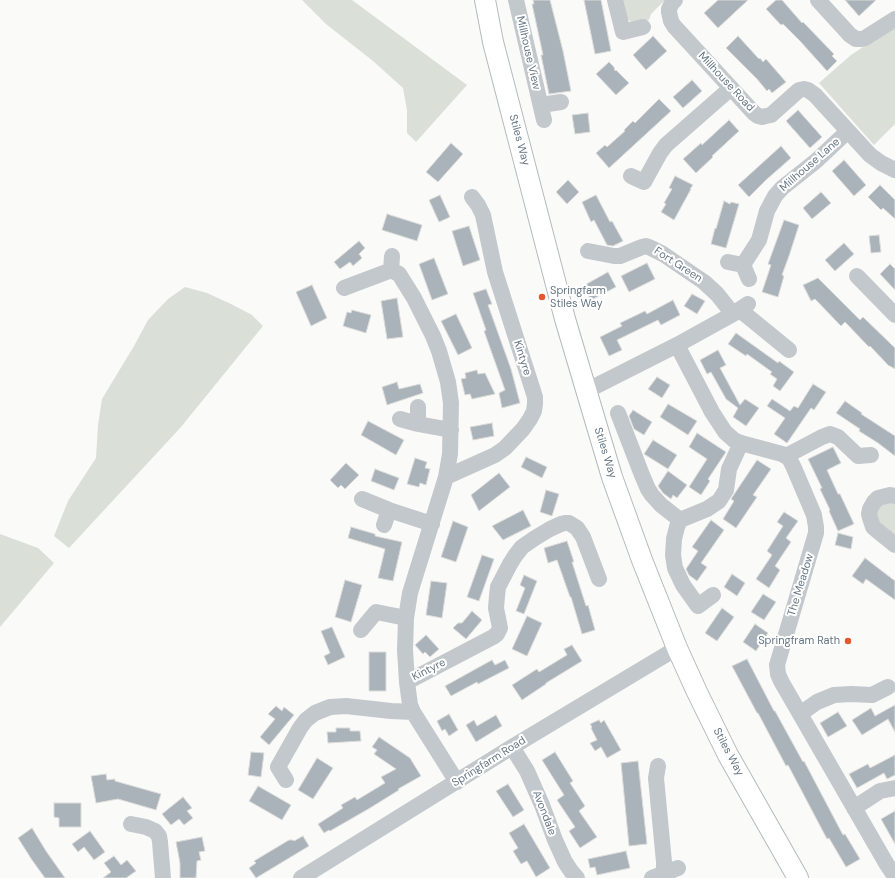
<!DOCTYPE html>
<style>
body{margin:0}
canvas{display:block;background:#fafaf8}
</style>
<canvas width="895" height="878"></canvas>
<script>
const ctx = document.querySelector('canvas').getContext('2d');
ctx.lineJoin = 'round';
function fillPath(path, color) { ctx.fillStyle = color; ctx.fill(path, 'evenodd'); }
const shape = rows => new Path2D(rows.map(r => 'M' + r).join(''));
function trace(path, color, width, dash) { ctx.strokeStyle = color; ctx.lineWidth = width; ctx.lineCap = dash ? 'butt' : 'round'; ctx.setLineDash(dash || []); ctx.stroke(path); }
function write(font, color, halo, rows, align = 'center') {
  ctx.font = font + ' "DM Sans",sans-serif'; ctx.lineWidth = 4; ctx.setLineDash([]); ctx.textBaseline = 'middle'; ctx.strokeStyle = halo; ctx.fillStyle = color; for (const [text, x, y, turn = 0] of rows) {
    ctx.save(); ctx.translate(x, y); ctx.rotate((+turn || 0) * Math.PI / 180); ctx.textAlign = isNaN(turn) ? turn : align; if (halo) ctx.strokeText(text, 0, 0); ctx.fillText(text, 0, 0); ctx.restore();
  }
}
const green = shape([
 [302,0,352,0,467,85,416,142,407,133,407,110,403,88,373,61,326,24],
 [620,0,665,0,651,14,649,20,631,22,623,15],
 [895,26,895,124,874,145,819,83,851,55],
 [185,287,207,293,231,304,252,315,263,326,181,427,69,548,54,536,68,501,96,458,98,425,102,399,134,346,148,320,168,299],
 [895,500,895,537,876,521,876,507],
 [0,534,38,548,54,563,0,627]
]);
const building = shape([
 [533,0,550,0,563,51,571,91,549,94,541,55,543,55,532,4,534,4,533,0],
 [584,0,601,0,611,51,595,54,584,0],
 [718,0,748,0,718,28,704,13,718,0],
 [776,0,782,0,802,23,803,22,834,54,832,56,837,61,827,71,800,41,783,24,781,25,766,9,776,0],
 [845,0,876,0,859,16,845,0],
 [653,36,667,51,646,70,633,55,653,36],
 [738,36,759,59,760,58,763,62,766,59,786,82,772,93,769,89,767,91,757,79,726,48,738,36],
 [609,62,614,67,615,71,616,70,629,83,616,95,596,74,609,62],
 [692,80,702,91,683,108,673,97,692,80],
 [659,99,671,111,609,168,596,153,605,145,607,147,625,131,624,130,633,121,635,123,659,99],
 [798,110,822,137,810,148,786,121,798,110],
 [588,113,590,132,575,134,572,115,588,113],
 [729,120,739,131,712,156,713,157,696,173,683,159,701,143,702,145,729,120],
 [451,143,463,154,438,182,426,172,451,143],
 [781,146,791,158,766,180,749,197,738,185,781,146],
 [844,160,866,185,854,196,832,171,844,160],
 [675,176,693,185,690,189,691,189,674,220,661,212,666,204,664,203,672,189,669,188,675,176],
 [568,180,579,192,567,204,556,192,568,180],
 [880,185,895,200,895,219,883,208,881,210,868,197,880,185],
 [821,192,831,203,812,219,803,208,821,192],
 [440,195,450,217,439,222,429,200,440,195],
 [596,195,610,222,612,221,623,241,613,246,607,245,594,220,591,222,582,202,596,195],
 [724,201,730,204,731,202,739,204,726,248,711,244,715,228,716,229,724,201],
 [387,214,422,225,417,241,382,230,387,214],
 [784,220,799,225,789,256,782,275,784,276,778,297,762,292,771,265,768,264,784,220],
 [469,226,480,260,463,266,452,231,469,226],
 [879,235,881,252,871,253,869,236,879,235],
 [359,241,365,248,359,254,362,258,353,266,350,262,340,269,334,262,359,241],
 [844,243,854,254,835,271,825,260,844,243],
 [434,258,448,294,432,300,419,264,434,258],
 [647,263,655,279,629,292,621,276,647,263],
 [890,264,895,269,895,290,880,274,890,264],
 [608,272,616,287,591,300,583,286,608,272],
 [818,278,860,320,863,317,895,348,895,369,890,366,889,366,870,346,869,347,845,322,841,326,815,299,811,301,803,285,818,278],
 [312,285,327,318,311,326,296,292,312,285],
 [486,289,492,304,488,305,511,369,520,403,502,408,499,393,505,390,484,331,486,330,473,293,486,289],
 [692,294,705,301,697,314,684,306,692,294],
 [397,298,403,337,387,339,381,301,397,298],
 [673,300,680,315,661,325,658,320,617,340,622,350,609,356,600,337,622,326,620,323,645,311,647,314,673,300],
 [352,310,371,315,366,333,343,326,347,312,351,313,352,310],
 [456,314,472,348,458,355,441,321,456,314],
 [736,333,778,363,779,361,794,372,780,391,773,386,777,379,770,374,772,372,747,354,746,356,728,344,736,333],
 [718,350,726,365,720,368,740,405,745,399,759,408,746,426,733,417,738,408,726,399,711,372,707,374,700,360,718,350],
 [477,370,478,374,485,373,495,394,472,399,470,394,465,395,461,379,466,378,465,373,477,370],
 [657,377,670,385,662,398,648,389,657,377],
 [397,382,399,389,420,384,423,393,387,405,382,387,397,382],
 [813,384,826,392,814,410,811,408,787,443,774,434,785,418,767,406,772,399,790,411,794,406,798,408,813,384],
 [845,401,862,413,861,414,895,436,895,456,878,443,859,431,860,429,836,413,845,401],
 [668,404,697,421,688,435,660,417,668,404],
 [633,410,652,422,644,435,634,429,629,416,633,410],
 [368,421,404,440,396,455,361,435,368,421],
 [492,423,494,436,473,440,470,427,492,423],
 [697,433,726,452,708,479,710,481,701,495,689,487,707,459,689,447,697,433],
 [653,440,677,455,668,469,644,454,653,440],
 [833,447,841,463,827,470,838,494,840,494,854,524,838,531,829,511,830,510,820,489,822,488,808,459,833,447],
 [526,457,547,467,542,478,521,467,526,457],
 [415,458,427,462,425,468,430,469,426,485,420,483,419,487,407,484,415,458],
 [757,460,771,469,753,495,757,497,736,528,723,519,734,501,731,499,757,460],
 [346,463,359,475,345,489,341,485,338,488,330,480,346,463],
 [375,469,399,478,394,490,371,481,375,469],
 [668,471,687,485,677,498,673,495,671,499,663,493,658,486,668,471],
 [499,473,510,487,479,511,471,495,499,473],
 [546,490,559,494,552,516,540,512,546,490],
 [523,510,531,526,503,540,492,526,523,510],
 [784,512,798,521,786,538,791,542,775,566,780,570,769,588,756,579,772,555,767,551,783,526,777,522,784,512],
 [711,520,724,530,701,563,707,567,697,581,689,575,686,569,698,551,692,547,711,520],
 [453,521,468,527,456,562,441,557,453,521],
 [351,527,375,534,375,536,402,542,393,581,378,578,385,549,348,538,351,527],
 [838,533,853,537,851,549,835,545,838,533],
 [567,541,574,562,572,562,586,606,588,605,595,630,582,634,571,597,570,597,557,560,548,563,544,548,567,541],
 [482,555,494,559,479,601,467,597,482,555],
 [865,558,895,581,895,600,866,579,863,584,852,576,865,558],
 [732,574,745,583,737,596,724,587,732,574],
 [524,575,537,581,524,614,516,611,525,588,520,585,524,575],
 [345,580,362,585,351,622,335,617,345,580],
 [431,581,447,583,442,618,426,615,431,581],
 [763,594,776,602,764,620,751,612,763,594],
 [722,608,734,617,717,641,705,633,722,608],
 [472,611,482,620,466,639,453,628,458,623,462,623,472,611],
 [527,616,542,623,527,656,512,649,527,616],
 [755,624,768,633,756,651,743,642,755,624],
 [332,627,345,657,328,665,324,656,330,653,321,631,332,627],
 [426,635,439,649,430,657,425,652,423,654,415,645,426,635],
 [572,645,582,661,546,683,546,684,522,700,512,685,537,669,539,672,567,655,564,649,572,645],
 [369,652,386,652,386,691,369,691,369,652],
 [747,659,774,711,775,711,803,762,804,761,843,835,845,834,860,859,846,867,829,838,827,839,788,765,786,766,758,713,757,713,732,666,747,659],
 [492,660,495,665,505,660,509,668,478,684,477,682,451,696,445,686,492,660],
 [895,705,895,732,888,719,862,735,852,720,871,708,875,716,895,705],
 [276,706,282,711,284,707,294,715,269,745,260,737,275,719,268,714,276,706],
 [838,712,847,726,828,737,820,723,838,712],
 [449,714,458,730,449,736,445,729,442,731,437,721,449,714],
 [496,715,502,726,476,742,466,725,474,720,477,726,496,715],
 [599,720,601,723,604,720,621,750,607,758,601,747,595,751,590,743,597,740,591,728,592,727,590,724,599,720],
 [336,728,350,728,350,731,360,731,361,741,328,743,327,732,336,732,336,728],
 [379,737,410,758,421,776,398,789,399,790,370,808,330,831,329,830,324,833,318,824,343,808,341,805,355,797,357,800,385,783,381,777,396,769,374,754,377,750,372,747,379,737],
 [251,752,264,753,261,777,248,775,251,752],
 [555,752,573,781,570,783,585,806,579,811,597,837,580,848,569,831,575,827,557,800,564,795,542,760,555,752],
 [895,755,895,775,887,779,884,773,857,788,849,774,868,764,870,768,895,755],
 [317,758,333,768,313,799,298,790,317,758],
 [638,761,647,844,629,846,621,763,638,761],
 [106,774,107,780,115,779,115,781,161,794,156,810,118,799,96,803,91,776,106,774],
 [508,784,524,810,513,817,496,791,508,784],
 [258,786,291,805,282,820,249,801,258,786],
 [183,797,192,808,187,811,193,818,184,825,179,819,171,825,162,814,183,797],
 [54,803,81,803,81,827,59,827,59,818,54,817,54,803],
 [895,811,895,844,881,819,895,811],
 [524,824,550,868,536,877,527,861,521,864,513,851,518,848,509,833,524,824],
 [32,828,46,851,65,878,45,878,32,860,18,838,32,828],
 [90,831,105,852,94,860,84,847,78,852,72,844,90,831],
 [303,836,309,846,256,878,249,868,256,863,254,861,289,840,293,840,294,841,303,836],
 [202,837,205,851,199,852,201,860,197,861,196,878,180,878,180,863,176,842,202,837],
 [626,851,630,868,597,875,595,867,590,868,588,859,626,851],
 [114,856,121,865,127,860,136,871,126,878,103,878,111,872,104,863,114,856]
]);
const minor = shape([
 [516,0,544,120],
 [615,0,623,32,643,27],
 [675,0,672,3,669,9,669,12,671,21,674,26,754,113,758,116,762,117,766,116,771,115,799,90,804,89,808,90,815,95,870,155,881,163,895,170],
 [818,0,850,35,856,39,861,39,865,38,895,19],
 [541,105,561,102],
 [631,176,644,182,660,153,666,145,731,88],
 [588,251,614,256,620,256,642,247,646,246,651,248,663,254,704,282,717,294,733,314],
 [728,262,743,265,749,279],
 [743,265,759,240,767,211,775,196,782,188,816,161,848,131],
 [391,271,392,256],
 [857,276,895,315],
 [344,288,389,271,393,271,399,274,414,298,433,336,439,351,448,382,451,403,450,454,446,477,410,593,406,618,405,650,407,682,410,705,413,712,457,782],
 [740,310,789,350],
 [677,345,712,412,725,432,734,440,741,443,782,454,789,458,794,468,814,515,816,527,816,533,777,665,778,674,781,681,886,863,892,872,895,873],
 [586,391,677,345,733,314,748,304],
 [618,413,642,475,648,489,652,495,661,505,680,520],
 [400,419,418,424,451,430],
 [418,424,418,407],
 [786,456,822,437,830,434,838,437,858,456,871,455],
 [446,477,495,455,505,448,523,429,530,419,534,411,535,404,535,397,495,272,483,215,478,205,472,197],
 [895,496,890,495,878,498,874,502,870,509,869,514,870,518,873,527,879,532,895,545],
 [362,499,389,510,432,524],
 [384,525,389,510],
 [713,595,698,606,683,585,675,568,673,555,674,539,677,527,680,520,707,509,719,501,726,490,729,469,741,443],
 [361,630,376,612,406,618],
 [407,682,493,637,497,634,500,628,496,608,497,596,498,587,510,564,515,556,522,547,535,538,550,529,561,524,565,523,569,523,577,528,583,537,599,579],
 [800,714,817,702,834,695,851,694,872,695,888,687],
 [512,747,527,771,542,805,555,840,565,862,571,871,577,878],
 [658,766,656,778,664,862,664,873],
 [286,780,278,767,300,728,306,720,315,713,330,707,346,706,391,711,413,712],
 [854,808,880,791,895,788],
 [131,824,146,827,155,831,159,836,160,842,163,878],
 [301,878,512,747,677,648],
 [652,878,678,868]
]);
const major = shape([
 [485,0,493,42,565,319,612,477,642,560,677,648,697,692,728,755,798,878]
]);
const markers = [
 [542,297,4,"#e4572e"],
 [848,641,4,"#e4572e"]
];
const streetNames = [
 ["Millhouse View",528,53,77],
 ["Millhouse Road",726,82,47],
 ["Stiles Way",519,140,75],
 ["Millhouse Lane",810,165,-41],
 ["Fort Green",678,265,33],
 ["Kintyre",522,358,73],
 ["Stiles Way",605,453,73],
 ["The Meadow",801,585,-73],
 ["Kintyre",429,670,-27],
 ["Stiles Way",728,752,62],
 ["Springfarm Road",489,762,-32],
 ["Avondale",544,813,69]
];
const poiNames = [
 ["Springfarm",550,291],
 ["Stiles Way",550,304],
 ["Springfram Rath",840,641,"right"]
];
fillPath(green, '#dadfd7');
fillPath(building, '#aab3b9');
trace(building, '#dcdcda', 1);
trace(major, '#b5babe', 22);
trace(minor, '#c3c8cc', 16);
trace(major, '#fff', 20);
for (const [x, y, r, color] of markers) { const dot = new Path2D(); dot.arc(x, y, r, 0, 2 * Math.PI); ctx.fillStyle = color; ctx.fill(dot); trace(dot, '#fff', 1.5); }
write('11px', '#657683', '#fff', streetNames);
write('11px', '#657683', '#fff', poiNames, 'left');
</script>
